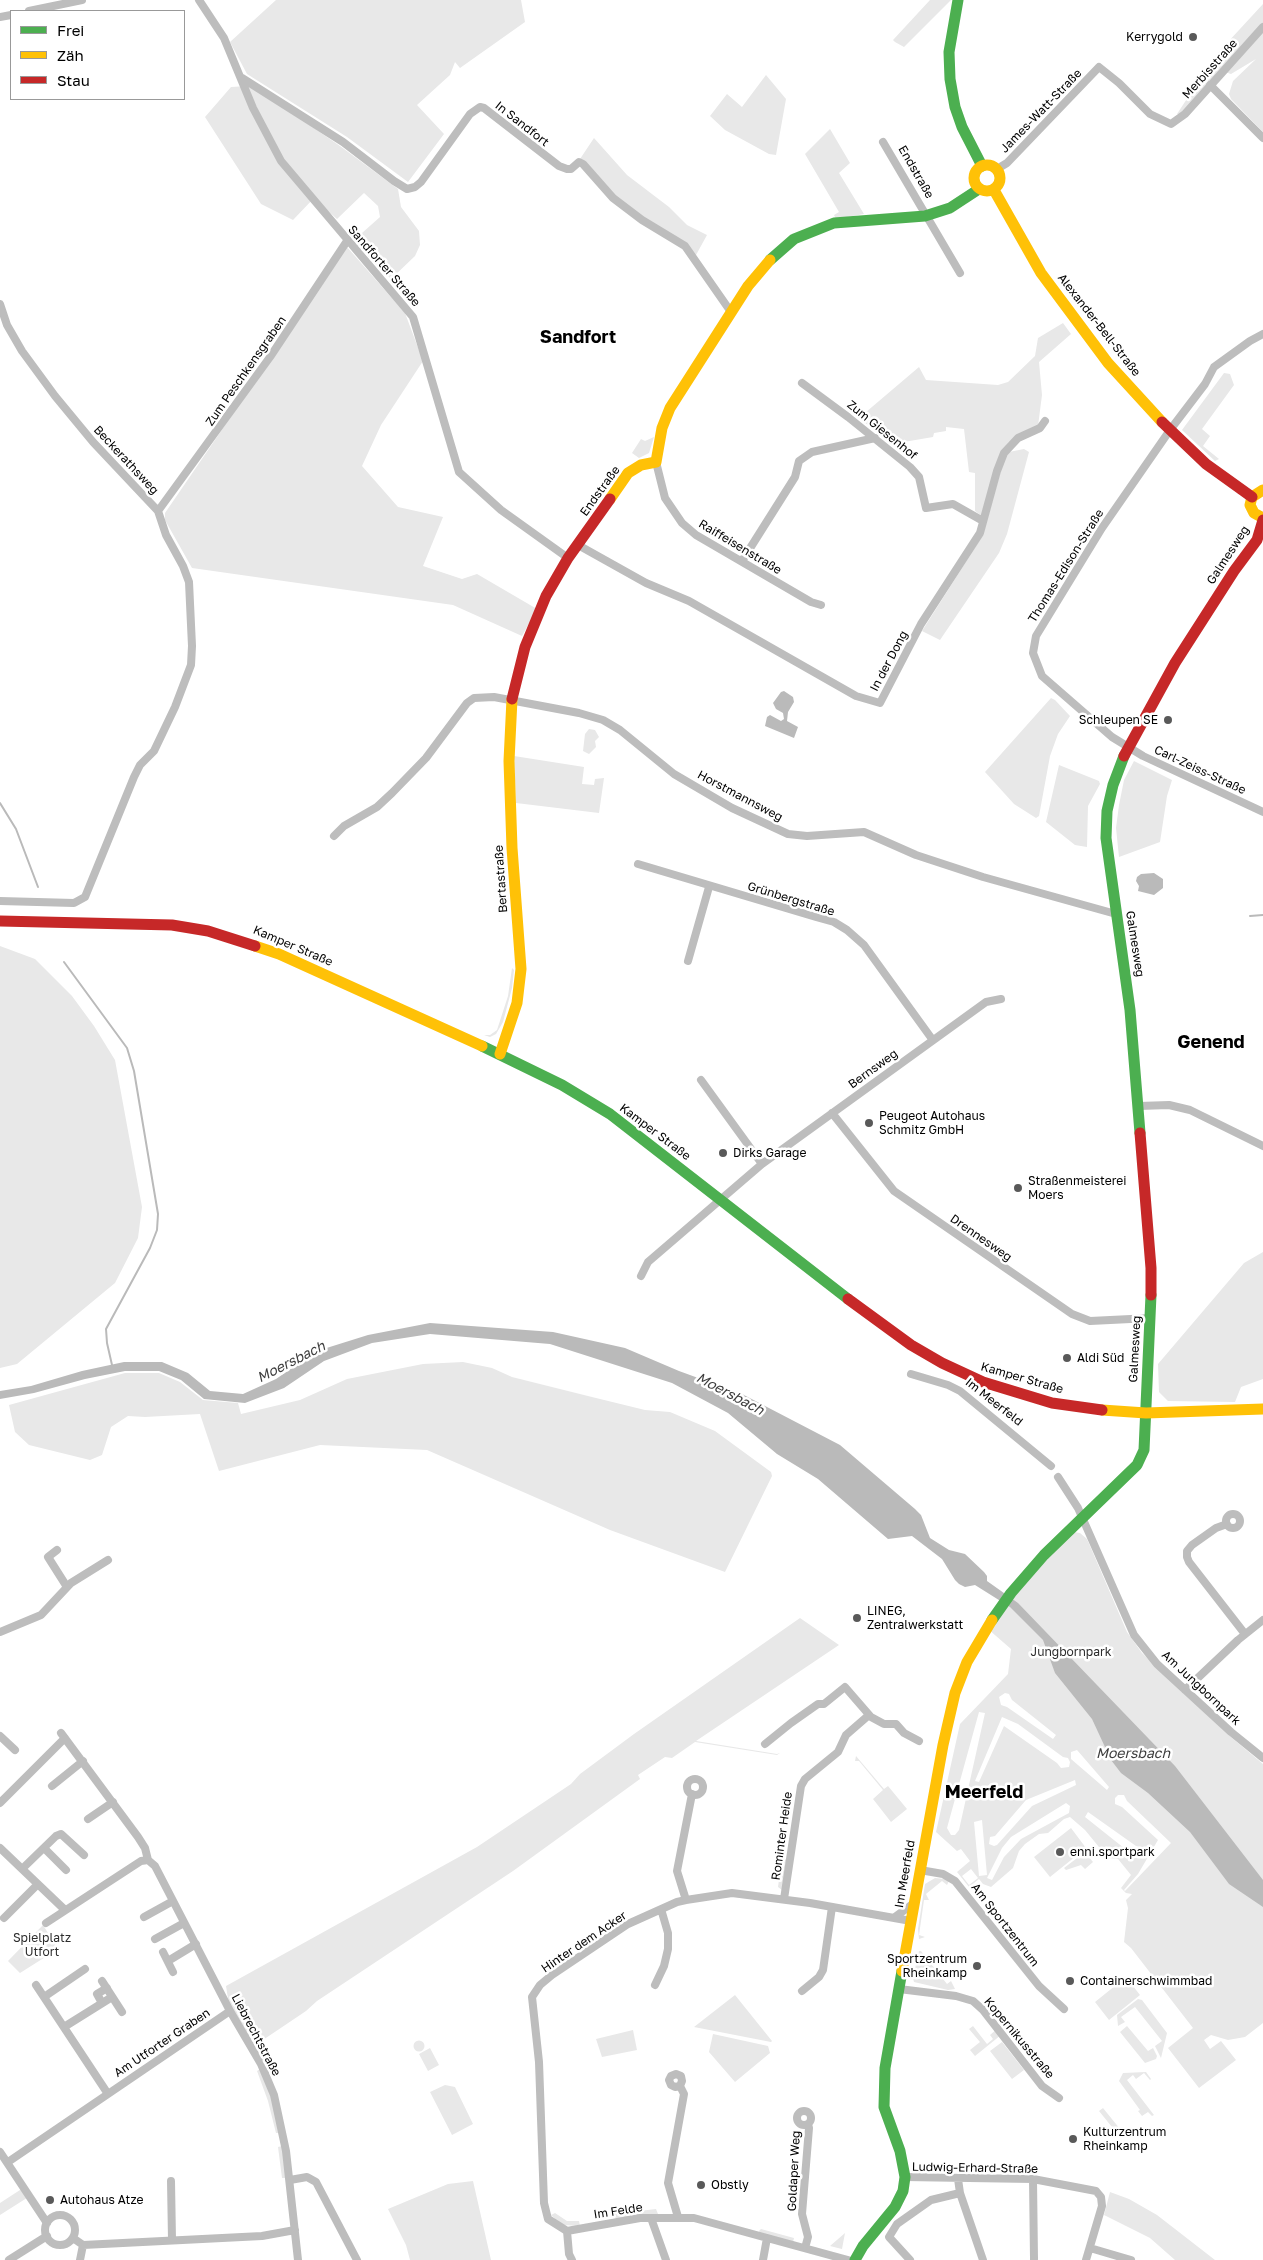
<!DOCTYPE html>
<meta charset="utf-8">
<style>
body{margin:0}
#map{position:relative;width:1263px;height:2260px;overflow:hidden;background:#fff;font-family:"Golos Text",sans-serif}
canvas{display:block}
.legend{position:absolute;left:10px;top:10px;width:175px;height:90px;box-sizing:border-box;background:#fff;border:1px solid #999;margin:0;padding:6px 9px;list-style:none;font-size:15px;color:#000}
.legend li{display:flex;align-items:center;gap:10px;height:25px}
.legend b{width:25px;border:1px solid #999}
</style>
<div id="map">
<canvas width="1263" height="2260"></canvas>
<ul class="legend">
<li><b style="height:6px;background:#4caf50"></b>Frei</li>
<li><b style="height:6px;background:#ffc107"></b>Zäh</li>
<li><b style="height:6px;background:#c62828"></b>Stau</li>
</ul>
</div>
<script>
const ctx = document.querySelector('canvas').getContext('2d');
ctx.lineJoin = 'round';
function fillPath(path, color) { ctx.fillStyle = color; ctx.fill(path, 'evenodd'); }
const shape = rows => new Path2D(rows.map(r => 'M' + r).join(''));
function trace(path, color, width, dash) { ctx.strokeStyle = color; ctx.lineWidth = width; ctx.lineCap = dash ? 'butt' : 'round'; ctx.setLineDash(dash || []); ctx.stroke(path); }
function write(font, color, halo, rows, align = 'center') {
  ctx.font = font + ' "Golos Text",sans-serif'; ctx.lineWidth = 5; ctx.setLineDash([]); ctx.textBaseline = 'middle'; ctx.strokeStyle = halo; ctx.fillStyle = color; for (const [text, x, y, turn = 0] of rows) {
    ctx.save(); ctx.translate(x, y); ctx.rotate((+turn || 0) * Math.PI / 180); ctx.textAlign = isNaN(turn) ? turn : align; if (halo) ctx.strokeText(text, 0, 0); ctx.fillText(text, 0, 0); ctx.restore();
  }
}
const green = shape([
 [276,0,521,0,525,22,460,68,455,62,450,75,417,105,444,134,408,182,347,137,247,74,230,42],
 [930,0,951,0,904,47,895,42,893,40],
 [1263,4,1263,132,1231,99,1229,94,1233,81,1256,59,1231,74,1225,72,1180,115,1177,114,1215,56],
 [766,75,786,99,776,155,769,154,725,130,710,116,727,94,742,107],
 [248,86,263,93,340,146,398,189,401,207,419,231,420,245,415,256,391,279,353,241,380,217,378,206,364,193,337,219,314,198,293,220,261,204,205,117,231,87],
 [830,129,850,163,839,173,864,214,836,219,834,215,839,212,805,154],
 [594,138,627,175,669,207,687,225,707,235,696,255,619,200,580,159],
 [347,247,405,313,423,361,381,425,362,466,398,507,443,517,423,566,462,579,477,574,537,609,522,636,453,605,192,568,165,520,165,513],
 [1063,323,1071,334,1039,362,1042,395,1038,426,1020,434,1008,443,1002,451,982,516,975,511,975,473,969,472,964,429,946,427,946,431,934,433,933,437,892,444,859,418,919,367,926,380,998,385,1008,382,1035,356,1038,338],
 [1224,373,1230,374,1234,385,1202,429,1210,436,1203,446,1219,459,1215,461,1182,430],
 [654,437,649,453,639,458,632,453,641,439,645,441],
 [1024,449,1029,452,1007,534,999,553,940,640,922,631,983,535,1004,459,1009,452],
 [1051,698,1055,700,1070,716,1058,734,1050,756,1039,816,1036,818,1014,804,985,772],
 [589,729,595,730,599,737,595,741,596,747,589,754,583,751,585,734],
 [514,756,584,767,582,784,594,785,595,779,604,778,599,813,516,803],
 [1134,761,1172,780,1167,796,1160,842,1119,857,1116,828,1119,805,1124,780],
 [1059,765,1099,781,1100,784,1088,806,1087,847,1075,845,1046,822],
 [0,946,35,959,72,996,94,1026,115,1060,142,1207,138,1238,115,1283,17,1364,0,1368],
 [512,968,514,970,512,988,503,1022,496,1034,490,1037,484,1035,490,1035,497,1030,508,996],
 [1263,1252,1263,1379,1241,1387,1235,1402,1168,1401,1159,1392,1158,1364,1244,1263],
 [463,1362,492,1368,512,1377,596,1398,645,1410,670,1412,715,1431,771,1472,772,1476,725,1572,610,1530,427,1450,320,1445,219,1471,200,1414,145,1417,128,1416,111,1427,102,1455,90,1460,29,1445,15,1432,9,1405,125,1373,159,1373,180,1382,203,1400,238,1403,241,1414,300,1400,347,1379,423,1364],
 [1074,1532,1080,1533,1087,1539,1127,1632,1142,1653,1232,1738,1263,1764,1263,2023,1245,2037,1228,2040,1211,2035,1204,2040,1210,2049,1221,2041,1236,2060,1199,2088,1168,2048,1193,2028,1131,1948,1124,1942,1128,1908,1126,1900,1132,1894,1126,1893,1121,1888,1131,1875,1118,1859,1108,1858,1085,1830,1070,1817,1064,1819,1048,1833,1039,1834,1025,1844,1019,1851,1013,1868,991,1887,983,1884,979,1879,969,1887,957,1872,970,1861,961,1849,957,1851,936,1832,960,1724,1008,1674,1011,1649,988,1629,1029,1577],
 [1005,1693,1009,1694,1012,1700,1056,1735,1053,1739,1007,1707,1001,1705,999,1697],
 [979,1712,985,1713,959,1830,955,1835,951,1835,947,1828],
 [1002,1717,1018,1724,1063,1757,1068,1758,1070,1762,1069,1767,1061,1768,1057,1763,1004,1726,979,1782,975,1781],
 [1077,1750,1109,1787,1107,1790,1071,1759,1071,1752],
 [1075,1780,1076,1785,1032,1806,997,1845,994,1846,989,1844,990,1837,995,1836,1026,1800],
 [1118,1795,1124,1795,1127,1801,1171,1843,1125,1891,1124,1890,1138,1874,1158,1840,1122,1807,1115,1804,1115,1798],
 [1066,1803,1070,1806,1069,1813,1021,1839,1004,1857,992,1880,987,1878,1002,1848,1011,1837],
 [1088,1812,1136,1846,1141,1847,1142,1854,1139,1857,1134,1856,1085,1817],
 [982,1820,987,1875,979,1876,974,1822],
 [971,1869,978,1878,969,1885,962,1876],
 [800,1618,839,1645,696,1741,777,1754,780,1753,777,1755,695,1742,672,1758,665,1757,638,1775,640,1779,513,1871,317,2001,306,2011,251,2048,230,2011,226,1986,477,1847,571,1784,580,1774,634,1734],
 [856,1756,884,1789,888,1786,907,1809,891,1822,873,1799,883,1790,859,1761,855,1761],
 [1071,1828,1086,1848,1050,1877,1034,1857],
 [1085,1852,1093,1862,1085,1869,1081,1865,1066,1870,1064,1868],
 [782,1858,787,1860,782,1890,778,1887],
 [935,1878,945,1879,949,1881,947,1885,942,1881,926,1894,929,1900,924,1900,919,1935,925,1937,919,1939,918,1929,925,1884],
 [43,1925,58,1949,20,1973,8,1961],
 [919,1951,921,1951,947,1984,951,1981,955,1989,948,1990,914,1982,913,1978],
 [1126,1977,1140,1995,1109,2020,1095,2002],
 [735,1995,772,2041,771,2042,694,2027],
 [1138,1999,1142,2000,1167,2033,1161,2058,1155,2046,1162,2041,1135,2007,1121,2017,1125,2022,1118,2026,1117,2015],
 [973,2026,987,2044,993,2039,990,2035,997,2029,1001,2035,975,2056,970,2050,980,2042,969,2029],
 [1127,2026,1148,2051,1153,2048,1157,2056,1156,2059,1145,2063,1120,2032],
 [633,2030,637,2050,602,2057,596,2039],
 [713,2034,768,2046,770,2053,735,2082,709,2052],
 '413.5 2046a5.5 5.5 0 1 1 11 0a5.5 5.5 0 1 1-11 0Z',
 [1002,2042,1024,2070,1012,2079,990,2051],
 [430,2048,439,2065,428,2071,419,2054],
 [260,2069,270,2093,280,2133,276,2133,268,2101,257,2071],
 [1146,2072,1151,2079,1150,2080,1144,2073,1136,2079,1133,2075,1127,2080,1154,2115,1152,2116,1148,2112,1142,2116,1138,2111,1140,2110,1119,2081,1123,2073],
 [445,2085,455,2087,473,2124,452,2135,430,2092],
 [1103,2108,1120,2129,1116,2132,1099,2111],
 [282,2146,286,2178,282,2178,278,2147],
 [473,2181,491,2260,410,2260,406,2245,388,2209,448,2184],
 [20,2190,26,2190,30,2196,0,2215,0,2203],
 [1110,2192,1129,2199,1157,2215,1215,2260,1175,2260,1150,2238,1104,2215],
 [656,2209,658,2214,617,2219,614,2217,614,2214],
 [555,2213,567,2221,579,2221,580,2226,562,2225,551,2215],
 [761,2229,794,2238,793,2242,760,2233,759,2231],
 [845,2233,842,2249,830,2246]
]);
const water = shape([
 [784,691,793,697,794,702,788,712,787,721,798,727,794,738,765,726,767,717,770,715,781,721,784,719,783,713,776,709,773,703,781,692],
 [1154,873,1163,879,1163,888,1154,895,1138,891,1139,886,1136,881,1137,877,1141,874],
 [430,1323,553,1332,625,1348,679,1371,742,1394,840,1445,915,1509,921,1515,930,1538,949,1550,965,1554,984,1572,987,1576,987,1581,1018,1603,1175,1766,1263,1880,1263,1907,1229,1884,1190,1832,1148,1793,1121,1773,1111,1760,1092,1719,1055,1673,1043,1640,1010,1607,975,1585,965,1587,959,1584,955,1580,942,1559,912,1536,888,1539,818,1479,777,1454,728,1413,672,1383,550,1344,430,1334,372,1343,324,1361,284,1388,245,1403,204,1399,181,1380,159,1371,125,1371,85,1379,34,1393,0,1399,0,1391,31,1386,82,1371,124,1362,162,1362,188,1373,210,1391,243,1394,276,1379,317,1351,368,1335]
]);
const stream = shape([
 [0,803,16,829,38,887],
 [1250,916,1263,915],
 [64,962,127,1048,134,1071,158,1214,157,1230,150,1248,106,1329,107,1343,112,1365]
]);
const street = shape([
 [199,0,224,38,253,108,281,161,413,317,459,472,501,510,568,558],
 [29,11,82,0],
 [0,17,11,15],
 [242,78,343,142,394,181,407,189,415,187,421,182,470,114,480,107,484,108,559,166,567,169,571,169,579,162,583,164,613,198,642,220,685,246,731,312],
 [1210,85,1263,138],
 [883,142,960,273],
 [997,169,1007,163,1099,67,1119,83,1150,114,1171,124,1185,114,1263,27],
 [0,304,7,325,22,351,55,396,93,442,158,511,166,535,183,566,189,582,192,646,191,665,175,707,154,751,140,765,134,777,85,897,74,903,0,901],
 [1263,334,1250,341,1214,367,1205,384,1170,430,1102,528,1036,636,1033,653,1042,676,1112,737,1143,756,1263,812],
 [802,383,848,417,910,467,919,477,926,508,953,504,983,521],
 [656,462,665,498,682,523,696,535,811,602,821,605],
 [158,511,270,357,347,241],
 [578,545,646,583,689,601,856,696,880,703,921,624,980,533,997,471,1004,453,1018,438,1040,428,1045,421],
 [742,561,795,477,799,461,812,452,875,438],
 [334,836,344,826,377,807,392,793,426,758,467,703,474,698,494,697,579,713,603,720,620,730,674,774,732,808,788,834,807,836,864,832,916,855,983,877,1116,914],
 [638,864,816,917,834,922,847,930,864,945,932,1039],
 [688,961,709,887],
 [701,1080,762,1164],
 [1139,1106,1169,1105,1190,1110,1263,1146],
 [832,1113,894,1191,1072,1314,1090,1321,1151,1318],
 [641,1276,648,1262,762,1164,986,1002,1001,999],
 [911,1374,948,1385,960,1391,1051,1466],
 [1058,1477,1078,1508,1134,1635,1157,1664,1231,1732,1263,1758],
 '1226 1521a7 7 0 1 1 14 0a7 7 0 1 1-14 0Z',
 [1227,1524,1216,1528,1192,1545,1187,1551,1187,1557,1189,1562,1245,1634],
 [57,1550,48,1557,67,1587],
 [0,1632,41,1615,71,1583,108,1560],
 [1185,1690,1238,1640,1263,1620],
 [61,1733,138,1837,145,1848,148,1860,155,1866,230,2011,261,2064,274,2095,286,2151,298,2260],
 [0,1736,15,1750],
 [765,1744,791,1723,818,1704,824,1704,845,1687,871,1717,884,1724,896,1724,904,1733,919,1741],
 '687 1787a8 8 0 1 1 16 0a8 8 0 1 1-16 0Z',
 [52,1786,83,1761],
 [0,1803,65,1738],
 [88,1819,113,1802],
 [0,1848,65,1910],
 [44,1848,66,1870],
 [22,1869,56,1836,61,1834,84,1855],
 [920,1870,943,1874,955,1881,1039,1986,1064,2009],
 [784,1899,801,1786,805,1779,838,1752,846,1735,869,1715],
 [686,1900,677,1871,692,1794],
 [144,1917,173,1901],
 [895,1917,914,1903],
 [4,1918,38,1884],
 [46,1923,141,1861,148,1860],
 [155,1939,184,1923],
 [163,1952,173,1972],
 [168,1961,196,1944],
 [102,1981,122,2012],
 [36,1985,108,2094],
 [655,1985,664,1966,668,1949,668,1933,661,1909],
 [899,1989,956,1996,973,2001,983,2010,1042,2086,1059,2098],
 [802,1991,819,1977,823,1970,832,1907],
 [44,1997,85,1969],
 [102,2003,97,1994,107,1988],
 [64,2027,112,1997],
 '797 2118a7 7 0 1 1 14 0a7 7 0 1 1-14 0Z',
 [0,2152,47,2223],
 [8,2162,230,2011],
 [905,2177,1033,2179,1096,2191,1101,2197,1102,2206,1086,2260],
 [958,2179,960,2193,983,2260],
 [1033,2179,1034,2259],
 [290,2180,307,2177,316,2182,357,2260],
 [171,2181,172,2240],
 '45 2230a15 15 0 1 1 30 0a15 15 0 1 1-30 0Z',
 [678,2217,668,2183,684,2094,680,2086,682,2081,681,2076,676,2074,671,2076,669,2080,671,2085,675,2087,680,2086],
 [651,2218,666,2260],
 [567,2231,569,2254,572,2260],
 [73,2238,83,2245,262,2236,295,2230],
 [805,2248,808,2237,802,2214,809,2128,808,2124],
 [1090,2248,1131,2260],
 [9,2260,47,2236],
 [80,2260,83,2245],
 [763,2260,767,2238],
 [848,2260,694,2218,640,2218,567,2231,548,2219,544,2203,539,2062,532,1997,540,1985,552,1975,628,1924,677,1902,686,1900,732,1893,810,1903,911,1921],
 [910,2260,889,2237,897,2224,931,2200,960,2193]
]);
const fast = shape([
 [958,0,949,52,950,79,955,107,962,127,982,166],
 [770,260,794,239,834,223,925,216,950,208,979,189],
 [1124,756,1113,785,1107,811,1106,838,1130,1010,1140,1133],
 [482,1046,562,1085,610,1114,848,1299],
 [992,1620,1011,1593,1044,1555,1137,1465,1144,1450,1151,1295],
 [855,2260,863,2246,895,2207,903,2191,905,2177,900,2151,884,2107,885,2068,902,1971]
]);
const slow = shape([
 '974 178a13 13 0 1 1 26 0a13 13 0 1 1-26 0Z',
 [994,190,1041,273,1108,363,1162,422],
 [1263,490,1252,497,1250,505,1254,513,1263,518],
 [610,499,628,473,641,465,656,462,662,428,670,408,748,286,770,260],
 [255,946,279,954,482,1046],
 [500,1054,517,1003,521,969,512,848,509,761,512,699],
 [1102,1410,1146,1413,1263,1409],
 [902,1971,943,1745,955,1693,967,1662,992,1620]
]);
const jam = shape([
 [1162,422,1206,464,1252,497],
 [512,699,525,647,546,596,568,558,610,499],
 [1124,756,1175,663,1234,571,1257,540,1263,520],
 [0,921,172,925,208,931,255,946],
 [1140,1133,1151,1268,1151,1295],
 [848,1299,911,1345,942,1363,983,1382,1052,1403,1102,1410]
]);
const markers = [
 [1193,37,5,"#595959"],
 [1168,720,5,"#595959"],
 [869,1123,5,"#595959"],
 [723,1153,5,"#595959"],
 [1018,1188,5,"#595959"],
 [1067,1358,5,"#595959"],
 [857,1618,5,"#595959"],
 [1060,1852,5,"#595959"],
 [977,1966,5,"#595959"],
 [1070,1981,5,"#595959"],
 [1073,2139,5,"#595959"],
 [701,2185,5,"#595959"],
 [50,2200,5,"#595959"]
];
const poiNames = [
 ["Kerrygold",1183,37,"right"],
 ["Schleupen SE",1158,720,"right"],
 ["Peugeot Autohaus",879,1116],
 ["Schmitz GmbH",879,1130],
 ["Dirks Garage",733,1153],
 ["Straßenmeisterei",1028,1181],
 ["Moers",1028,1195],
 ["Aldi Süd",1077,1358],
 ["LINEG,",867,1611],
 ["Zentralwerkstatt",867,1625],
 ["enni.sportpark",1070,1852],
 ["Sportzentrum",967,1959,"right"],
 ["Rheinkamp",967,1973,"right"],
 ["Containerschwimmbad",1080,1981],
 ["Kulturzentrum",1083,2132],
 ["Rheinkamp",1083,2146],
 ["Obstly",711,2185],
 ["Autohaus Atze",60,2200]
];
const streetNames = [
 ["Merbisstraße",1210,69,-48],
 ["James-Watt-Straße",1041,111,-46],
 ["In Sandfort",522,124,38],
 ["Endstraße",916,172,60],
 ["Sandforter Straße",384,266,49],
 ["Alexander-Bell-Straße",1099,325,52],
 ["Zum Peschkensgraben",246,371,-55],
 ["Zum Giesenhof",882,430,39],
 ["Beckerathsweg",126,460,47],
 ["Endstraße",600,491,-54],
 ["Raiffeisenstraße",740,547,31],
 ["Galmesweg",1228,555,-57],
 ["Thomas-Edison-Straße",1066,566,-58],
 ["In der Dong",889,661,-62],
 ["Carl-Zeiss-Straße",1200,770,25],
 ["Horstmannsweg",740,796,28],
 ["Bertastraße",501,879,-94],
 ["Grünbergstraße",791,899,17],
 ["Galmesweg",1135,944,81],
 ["Kamper Straße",293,946,23],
 ["Bernsweg",873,1069,-36],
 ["Kamper Straße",655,1132,37],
 ["Drennesweg",981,1238,35],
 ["Galmesweg",1135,1349,-87],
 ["Kamper Straße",1022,1378,16],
 ["Im Meerfeld",994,1402,38],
 ["Am Jungbornpark",1201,1688,43],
 ["Rominter Heide",782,1836,-82],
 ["Im Meerfeld",905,1874,-80],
 ["Am Sportzentrum",1005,1925,52],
 ["Hinter dem Acker",584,1942,-34],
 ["Liebrechtstraße",256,2035,62],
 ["Kopernikusstraße",1019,2038,50],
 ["Am Utforter Graben",162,2043,-34],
 ["Ludwig-Erhard-Straße",975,2168,1],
 ["Goldaper Weg",794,2171,-87],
 ["Im Felde",618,2211,-9]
];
const parkNames = [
 ["Jungbornpark",1071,1652],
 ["Spielplatz",42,1938],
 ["Utfort",42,1952]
];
const waterNames = [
 ["Moersbach",291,1362,-27],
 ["Moersbach",730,1394,28],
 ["Moersbach",1133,1754]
];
const districtNames = [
 ["Sandfort",578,337],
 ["Genend",1211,1042],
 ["Meerfeld",984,1792]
];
fillPath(green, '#e8e8e8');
fillPath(water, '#bababa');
trace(stream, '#bababa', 2);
trace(street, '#bdbdbd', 8);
trace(fast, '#4caf50', 11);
trace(slow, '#ffc107', 11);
trace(jam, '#c62828', 11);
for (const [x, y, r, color] of markers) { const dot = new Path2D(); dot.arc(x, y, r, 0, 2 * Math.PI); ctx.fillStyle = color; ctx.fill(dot); trace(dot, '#fff', 2); }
write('12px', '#000', '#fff', poiNames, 'left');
write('12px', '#000', '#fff', streetNames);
write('12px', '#2d2d2d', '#fff', parkNames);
write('italic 14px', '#3e3e3e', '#fff', waterNames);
write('bold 18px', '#000', '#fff', districtNames);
</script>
